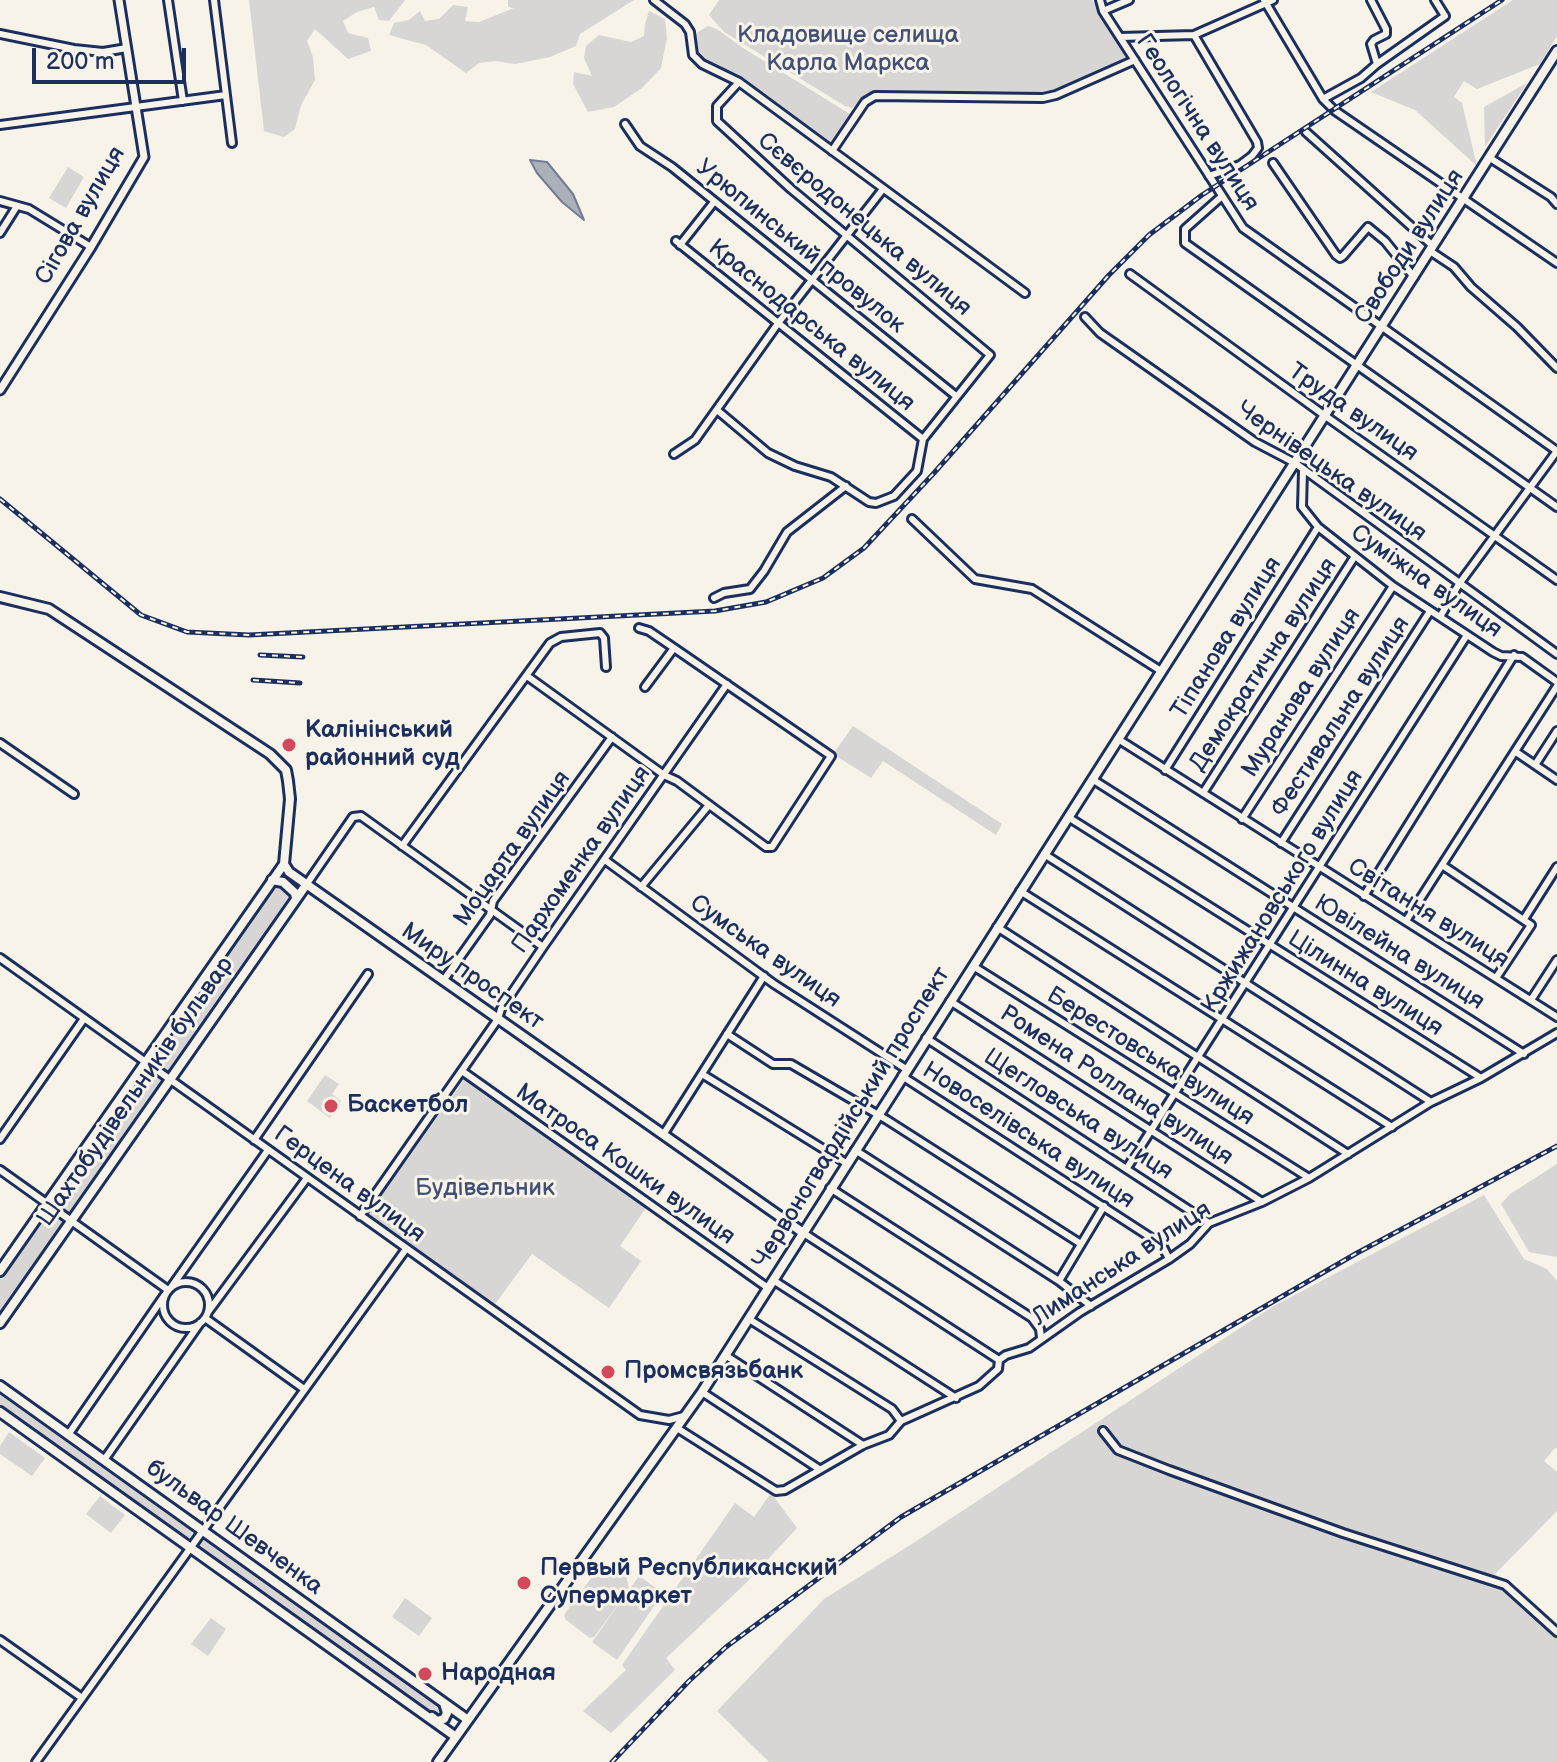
<!DOCTYPE html>
<meta charset="utf-8">
<style>
body{margin:0}
#map{position:relative;width:1557px;height:1762px;overflow:hidden;background:#f7f3e8;font-family:"Balsamiq Sans",sans-serif}
canvas{display:block}
.scale{position:absolute;left:32px;top:48px;width:154px;height:36px;box-sizing:border-box;border:4px solid #1b2f5e;border-top:0;padding-left:10px;font-size:24px;line-height:28px;white-space:nowrap;color:#1b2f5e;-webkit-text-stroke:6px #f7f3e8;paint-order:stroke}
</style>
<div id="map">
<canvas width="1557" height="1762"></canvas>
<div class="scale">200 m</div>
</div>
<script>
const ctx = document.querySelector('canvas').getContext('2d');
ctx.lineJoin = 'round';
function fillPath(path, color) { ctx.fillStyle = color; ctx.fill(path, 'evenodd'); }
const shape = rows => new Path2D(rows.map(r => 'M' + r).join(''));
function trace(path, color, width, dash) { ctx.strokeStyle = color; ctx.lineWidth = width; ctx.lineCap = dash ? 'butt' : 'round'; ctx.setLineDash(dash || []); ctx.stroke(path); }
function write(font, color, halo, rows, align = 'center') {
  ctx.font = font + ' "Balsamiq Sans",sans-serif'; ctx.lineWidth = 6; ctx.setLineDash([]); ctx.textBaseline = 'middle'; ctx.strokeStyle = halo; ctx.fillStyle = color; for (const [text, x, y, turn = 0] of rows) {
    ctx.save(); ctx.translate(x, y); ctx.rotate((+turn || 0) * Math.PI / 180); ctx.textAlign = isNaN(turn) ? turn : align; if (halo) ctx.strokeText(text, 0, 0); ctx.fillText(text, 0, 0); ctx.restore();
  }
}
const green = shape([
 [249,0,405,0,389,21,379,20,374,7,357,12,343,21,348,33,368,38,371,51,348,59,315,29,307,41,313,57,315,80,301,105,295,129,284,137,264,131],
 [508,0,634,0,580,34,576,46,550,57,515,64,495,61,479,63,466,73,426,45,389,35,394,23,409,20,420,11,425,21,439,19,453,5,468,7,465,21,479,22,514,8,508,7],
 [719,0,1092,0,1130,58,1051,93,875,93,852,108,845,106,724,32,709,15],
 [1513,0,1557,0,1557,36,1540,64,1477,89,1464,81,1454,97,1462,103,1477,166,1415,110,1371,92],
 [649,11,665,19,667,38,661,68,642,88,614,107,588,112,573,84,574,72,592,76,584,58,586,46,599,35,631,42,644,36,645,24],
 [708,26,717,29,743,48,850,114,831,144,829,145,741,80,704,62,696,53,693,40,698,32],
 [1527,83,1485,147,1484,107],
 [68,167,84,177,66,208,49,198],
 [853,726,1002,824,996,835,883,761,871,778,833,754],
 [275,885,280,885,291,892,291,898,0,1316,0,1278],
 [325,1075,339,1084,332,1094,341,1101,330,1118,307,1101],
 [466,1077,647,1206,620,1246,641,1261,609,1308,532,1254,495,1304,368,1214],
 [1557,1164,1557,1256,1556,1257,1529,1252,1501,1204,1510,1194],
 [1484,1195,1524,1259,1547,1269,1557,1281,1557,1449,1555,1448,1544,1461,1557,1472,1557,1511,1495,1574,1557,1633,1557,1762,769,1762,717,1711,824,1599,915,1542,1272,1307],
 [0,1390,188,1526,193,1531,191,1536,186,1539,181,1536,0,1408],
 [9,1432,45,1458,32,1476,0,1454,0,1446],
 [771,1493,797,1528,743,1586,666,1658,675,1670,611,1733,583,1711,626,1670,622,1665,735,1503,754,1517],
 [100,1496,125,1515,111,1533,86,1514],
 [202,1539,209,1542,325,1623,438,1704,444,1711,438,1717,434,1716,201,1551,198,1544],
 [612,1564,626,1574,629,1590,639,1576,663,1593,617,1660,592,1642,625,1595,594,1637,590,1638,566,1620,564,1615,599,1567],
 [405,1598,432,1618,419,1636,392,1617],
 [211,1618,226,1629,208,1656,191,1644]
]);
const water = shape([
 [530,160,547,162,573,194,584,220,562,202,537,173,530,160]
]);
const minor = shape([
 [168,0,183,101],
 [214,0,232,143],
 [654,0,685,24,690,32,693,55,702,64,739,82,1025,293],
 [1100,0,1103,11,1243,228,1557,451],
 [1264,0,1323,99,1334,110,1557,263],
 [1371,0,1386,29,1386,34,1374,40,1371,44,1377,64],
 [1103,11,1129,0],
 [0,34,74,49,103,52,127,48],
 [1194,35,1257,142,1258,148,1252,156,1240,165,1209,176],
 [1120,37,1194,35,1273,0],
 [1323,99,1361,78,1377,64,1445,16,1435,0],
 [625,124,640,146,672,167,956,396],
 [0,125,226,95],
 [1306,132,1433,246],
 [832,151,865,102,875,96,1043,98,1056,95,1135,60],
 [1490,158,1551,197,1557,204],
 [1273,163,1336,255,1340,258,1343,256,1368,227,1385,241,1414,277],
 [1221,197,1185,229,1185,243,1557,507],
 [0,201,29,209,91,247],
 [0,233,17,206],
 [676,241,923,439],
 [680,245,714,202],
 [1430,251,1454,267,1471,287,1517,327,1557,368],
 [1130,274,1324,415,1557,580],
 [1085,317,1100,333,1255,442,1295,463,1557,654],
 [717,410,768,453,795,466,831,477,869,502,876,503,894,496,917,471,923,439,990,355,791,189,717,121,717,106,739,82],
 [674,454,695,440,779,322,883,189],
 [1303,471,1302,507,1318,527,1393,586,1493,652,1501,656,1522,657,1557,682],
 [912,519,975,579,1032,589,1161,671],
 [714,598,724,593,750,589,764,571,787,532,846,486],
 [1440,617,1459,584,1557,451],
 [639,628,649,631,674,648],
 [527,676,664,775,677,781,766,847,772,847,831,756,674,648,645,687],
 [1118,739,1557,1017],
 [0,743,74,794],
 [1516,752,1557,780],
 [1535,765,1557,731],
 [1165,770,1318,527],
 [1092,779,1524,1054],
 [1203,793,1355,556],
 [1068,817,1481,1078],
 [1242,819,1393,586],
 [1281,843,1430,611],
 [402,846,550,643,561,637,600,633,604,638,606,667],
 [1044,854,1431,1102],
 [605,860,774,984,906,1069],
 [1442,865,1531,925,1496,978],
 [306,885,353,817,361,816,543,947],
 [641,887,709,805],
 [1020,891,1392,1127],
 [1364,896,1514,655],
 [1524,919,1557,867],
 [1406,921,1557,686],
 [997,927,1348,1154],
 [0,958,640,1415,669,1420,684,1416],
 [973,966,1309,1178],
 [443,981,490,915,493,901,612,737],
 [1531,1000,1557,960],
 [950,1001,1262,1202],
 [727,1034,773,1064,791,1064,887,1120,1081,1244],
 [926,1038,1209,1223],
 [462,1071,768,1288],
 [702,1074,846,1163],
 [902,1076,1150,1237,1162,1245,1169,1259],
 [663,1135,764,976],
 [0,1139,83,1020],
 [254,1140,368,974],
 [855,1150,1059,1281,1091,1306],
 [1127,1168,1467,635],
 [0,1170,168,1290],
 [830,1188,1032,1318,1040,1329,1041,1338],
 [360,1216,498,1019,501,1009,543,947,727,684],
 [802,1232,999,1360],
 [773,1280,956,1398],
 [1059,1281,1104,1206],
 '163 1305a23 23 0 1 1 46 0a23 23 0 1 1-46 0Z',
 [172,1286,268,1150],
 [208,1312,307,1178],
 [205,1318,304,1389],
 [749,1319,892,1409,901,1421],
 [725,1355,863,1445],
 [702,1392,819,1469],
 [677,1428,776,1491,785,1490,863,1445,889,1435,901,1421,979,1386,998,1369,999,1360,1006,1355,1029,1348,1080,1312,1169,1259,1190,1244,1209,1223,1262,1202,1309,1178,1431,1102,1481,1078,1557,1033],
 [1103,1431,1118,1450,1169,1470,1343,1533,1505,1585,1557,1632],
 [68,1435,164,1296],
 [104,1460,200,1323],
 [0,1640,82,1698],
 [36,1762,406,1249]
]);
const tertiary = shape([
 [0,390,91,247,144,157,119,0]
]);
const secondary = shape([
 [0,597,49,609,270,754,286,770,288,781,290,799,284,864,289,872,802,1232],
 [272,880,283,882,295,893,296,898],
 [0,1271,284,864],
 [0,1323,306,885],
 [0,1386,468,1720],
 [0,1412,456,1737],
 [432,1717,437,1721,444,1719,447,1713,444,1703],
 [438,1762,702,1392,1557,51]
]);
const rail = shape([
 [0,499,141,615,187,632,249,635,715,611,766,602,823,578,864,548,934,473,1109,275,1149,235,1202,195,1502,0],
 [260,655,303,657],
 [253,680,300,683],
 [612,1762,689,1681,726,1647,901,1517,1357,1253,1557,1146]
]);
const markers = [
 [289,745,8,"#d1495b"],
 [331,1106,8,"#d1495b"],
 [608,1372,8,"#d1495b"],
 [524,1583,8,"#d1495b"],
 [425,1674,8,"#d1495b"]
];
const parkNames = [
 ["Кладовище селища",848,36],
 ["Карла Маркса",848,64],
 ["Будівельник",485,1189]
];
const streetNames = [
 ["Геологічна вулиця",1197,123,57],
 ["Сігова вулиця",81,216,-60],
 ["Сєвєродонецька вулиця",864,225,40],
 ["Урюпинський провулок",800,247,39],
 ["Свободи вулиця",1410,247,-57],
 ["Краснодарська вулиця",811,326,39],
 ["Труда вулиця",1353,413,35],
 ["Чернівецька вулиця",1331,472,35],
 ["Суміжна вулиця",1426,582,35],
 ["Тіпанова вулиця",1227,638,-58],
 ["Демократична вулиця",1264,665,-57],
 ["Муранова вулиця",1302,693,-57],
 ["Фестивальна вулиця",1341,717,-57],
 ["Моцарта вулиця",513,849,-55],
 ["Пархоменка вулиця",582,860,-55],
 ["Кржижановського вулиця",1283,892,-58],
 ["Світання вулиця",1428,914,32],
 ["Сумська вулиця",765,952,35],
 ["Ювілейна вулиця",1399,953,32],
 ["Миру проспект",472,977,35],
 ["Цілинна вулиця",1365,984,32],
 ["Берестовська вулиця",1150,1057,32],
 ["Ромена Роллана вулиця",1116,1086,33],
 ["Шахтобудівельників бульвар",136,1092,-55],
 ["Щегловська вулиця",1078,1115,33],
 ["Червоногвардійський проспект",852,1118,-58],
 ["Новоселівська вулиця",1028,1136,33],
 ["Матроса Кошки вулиця",625,1165,35],
 ["Герцена вулиця",349,1185,36],
 ["Лиманська вулиця",1122,1264,-33],
 ["бульвар Шевченка",234,1528,36]
];
const poiNames = [
 ["Калінінський",305,731],
 ["районний суд",305,759],
 ["Баскетбол",347,1106],
 ["Промсвязьбанк",624,1372],
 ["Первый Республиканский",540,1569],
 ["Супермаркет",540,1597],
 ["Народная",441,1674]
];
fillPath(green, '#d7d6d4');
fillPath(water, '#acb0b9');
trace(water, '#727c95', 2);
trace(minor, '#1b2f5e', 12);
trace(tertiary, '#1b2f5e', 13);
trace(secondary, '#1b2f5e', 14);
trace(minor, '#f7f3e8', 6);
trace(tertiary, '#f7f3e8', 7);
trace(secondary, '#f7f3e8', 8);
trace(rail, '#1b2f5e', 5);
trace(rail, '#f7f3e8', 2, [6]);
for (const [x, y, r, color] of markers) { const dot = new Path2D(); dot.arc(x, y, r, 0, 2 * Math.PI); ctx.fillStyle = color; ctx.fill(dot); trace(dot, '#f7f3e8', 3); }
write('24px', '#415076', '#f7f3e8', parkNames);
write('24px', '#1b2f5e', '#f7f3e8', streetNames);
write('bold 24px', '#1b2f5e', '#f7f3e8', poiNames, 'left');
</script>
